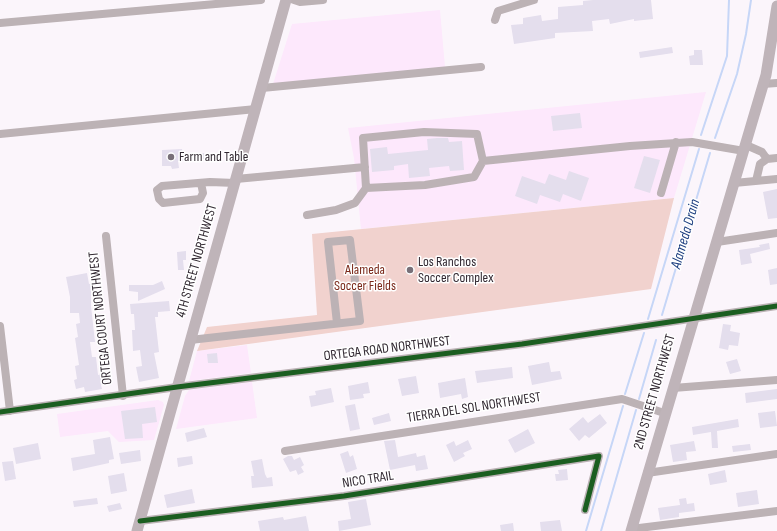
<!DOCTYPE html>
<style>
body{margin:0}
canvas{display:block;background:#fbf5fb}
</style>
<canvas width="777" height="531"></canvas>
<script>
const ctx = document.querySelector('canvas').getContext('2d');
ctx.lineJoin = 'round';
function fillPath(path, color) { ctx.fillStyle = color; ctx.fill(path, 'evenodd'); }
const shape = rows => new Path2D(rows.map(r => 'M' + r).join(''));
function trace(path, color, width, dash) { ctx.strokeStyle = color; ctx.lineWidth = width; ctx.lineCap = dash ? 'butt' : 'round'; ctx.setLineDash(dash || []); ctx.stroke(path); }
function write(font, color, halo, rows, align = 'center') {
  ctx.font = font + ' "Sofia Sans Condensed",sans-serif'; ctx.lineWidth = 3; ctx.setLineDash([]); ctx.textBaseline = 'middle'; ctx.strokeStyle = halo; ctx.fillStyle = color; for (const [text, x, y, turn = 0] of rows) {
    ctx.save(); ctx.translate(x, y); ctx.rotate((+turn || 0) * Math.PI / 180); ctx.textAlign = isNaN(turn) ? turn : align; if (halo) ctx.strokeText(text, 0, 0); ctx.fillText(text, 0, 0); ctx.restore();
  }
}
const built = shape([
 [440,10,445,67,273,84,292,24],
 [706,92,674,198,361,229,354,158,348,128],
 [247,345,251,373,189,381,197,351],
 [252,382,257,418,176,429,185,396,189,390],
 [158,400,163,402,164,405,154,440,119,442,108,431,60,437,57,414]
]);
const green = shape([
 [674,198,651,289,197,351,207,327,317,315,312,234]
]);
const stream = shape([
 [701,135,727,56,729,0],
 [715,138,737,74,746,34,751,0],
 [662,315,710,153],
 [648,319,699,149],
 [625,394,644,333],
 [639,399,656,340],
 [586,531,623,406],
 [601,531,636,410]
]);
const building = shape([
 [593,0,651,0,653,19,634,21,634,19,610,24,609,19,592,21,593,31,555,33,555,38,514,44,511,25,523,24,523,18,541,15,542,21,558,19,558,7,583,5,583,1],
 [672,47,673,53,640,58,639,52],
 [694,50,702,50,703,65,690,65,689,56,694,55],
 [580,113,582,128,553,131,551,116],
 [437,138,448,138,449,142,462,141,464,170,450,171,449,166,429,168,430,176,409,178,408,164,394,166,394,170,372,172,370,149,387,147,388,154,428,150,427,139],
 [182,149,183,155,204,153,205,159,178,161,179,168,172,169,171,166,162,166,162,150],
 [644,156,660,160,650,193,634,188],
 [569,171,589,178,581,201,563,194,560,202,540,195,537,204,515,196,522,176,545,184,549,174,566,180],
 [777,189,777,218,768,219,763,192],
 [769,243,770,249,750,254,752,263,741,265,739,250,760,247,759,245],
 [186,251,186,260,183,260,184,270,178,270,177,252],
 [777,268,777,284,770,285,768,270],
 [87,273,89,284,93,283,95,290,91,290,91,306,95,342,90,342,92,357,96,357,98,375,106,373,108,383,101,385,102,389,85,392,84,387,76,389,74,380,77,379,75,366,79,365,75,338,78,337,76,324,80,323,79,313,70,313,70,297,66,277],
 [162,281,165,289,138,301,138,292,129,291,129,285,153,285],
 [169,301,170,311,158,312,158,317,155,317,159,352,154,353,159,378,139,382,136,367,142,366,140,350,133,351,132,330,135,330,134,314,131,314,130,304],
 [723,324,731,325,730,331,740,333,738,346,729,345,728,350,719,348],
 [217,353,218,363,208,363,207,354],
 [737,359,741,371,730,374,726,362],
 [549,362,551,372,560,371,562,379,532,385,528,366],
 [512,367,513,378,477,383,475,371],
 [416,376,419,393,402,396,398,379],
 [465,378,468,397,462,399,461,394,440,398,438,383],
 [368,382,370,393,363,394,364,398,350,400,348,386],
 [331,388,334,402,311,407,309,396,316,395,315,391],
 [777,389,777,399,746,403,745,393],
 [355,404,360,429,350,431,345,406],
 [155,407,157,422,142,424,143,438,125,439,121,411],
 [775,411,777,426,760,428,758,413],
 [389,413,391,421,374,425,372,418],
 [600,414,607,423,589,438,585,435,579,441,569,429,583,417,588,423],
 [738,419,739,427,717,431,718,448,712,448,711,432,693,435,692,427],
 [204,428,207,437,187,442,185,433],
 [528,429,535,443,515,453,508,440],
 [110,437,114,459,109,460,109,463,73,471,71,458,95,454,93,440],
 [395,440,398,457,416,453,417,457,425,455,428,469,416,471,415,465,390,470,384,441],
 [468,440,472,449,463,453,465,456,454,462,446,445,454,441,456,446],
 [694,441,696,451,686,452,687,460,673,462,670,445],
 [38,443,41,459,16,464,13,448],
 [750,444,751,450,733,452,732,446],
 [140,450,141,461,121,464,119,453],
 [348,451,350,457,353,455,357,469,346,473,340,454],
 [192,456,193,464,178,467,177,458],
 [288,456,292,456,294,460,300,457,304,465,301,467,304,472,298,475,296,470,290,472,283,459],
 [262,459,265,474,267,478,272,477,273,486,252,488,251,476,254,476,251,461],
 [13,461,16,479,5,481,2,462],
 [567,469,568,480,556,481,555,474,559,474,558,470],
 [725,470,727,482,710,485,708,474],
 [124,473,127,491,111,494,108,476],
 [192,489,195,503,167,508,164,495],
 [757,490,759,504,738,507,736,493],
 [97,498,98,504,74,507,73,501],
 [686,498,687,504,694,503,695,511,679,513,679,517,660,520,658,508,680,505,679,499],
 [366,499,371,525,339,531,338,521,351,519,348,502],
 [120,503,122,509,109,512,107,506],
 [306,516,309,531,260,531,258,521,283,517,284,520],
 [560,520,562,531,541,531,540,522],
 [513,523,514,531,501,531,500,525]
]);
const minor = shape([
 [294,0,300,2,323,0],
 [495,20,498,11,534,0],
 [0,23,261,0],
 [763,84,777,83],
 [262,88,481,67],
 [0,134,256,109],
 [746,145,762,152,767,159],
 [483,161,474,177,425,185,366,188,363,138,424,132,477,134,483,161,630,146,692,142,744,151],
 [236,179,365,167],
 [756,181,760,164,767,159,777,158],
 [201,183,203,193,200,199,163,203,159,199,157,190,162,186,210,182,235,183],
 [734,183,777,179],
 [661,193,676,142],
 [307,215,336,210,355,203,366,188],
 [106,236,123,396],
 [717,242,777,233],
 [0,326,10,411],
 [190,340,360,321,350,240,328,242,337,323],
 [673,388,777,380],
 [0,412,177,387,522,344,777,306],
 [285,451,622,399,664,413],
 [647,473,777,454],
 [140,521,344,496,599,456,585,510],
 [631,529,777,511]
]);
const major = shape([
 [137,531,286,0],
 [631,531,766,75,777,6]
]);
const cycleway = shape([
 [0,412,177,387,522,344,777,306],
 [140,521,344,496,599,456,585,510]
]);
const markers = [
 [171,157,4,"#787078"],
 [410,270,4,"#787078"]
];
const poiNames = [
 ["Farm and Table",179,157],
 ["Los Ranchos",418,262],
 ["Soccer Complex",418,278]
];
const streetNames = [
 ["4TH STREET NORTHWEST",197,261,-74],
 ["ORTEGA COURT NORTHWEST",101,318,-96],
 ["ORTEGA ROAD NORTHWEST",387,349,-7],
 ["2ND STREET NORTHWEST",655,392,-74],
 ["TIERRA DEL SOL NORTHWEST",474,408,-9],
 ["NICO TRAIL",368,480,-9]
];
const parkNames = [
 ["Alameda",365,270],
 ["Soccer Fields",365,286]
];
const waterNames = [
 ["Alameda Drain",686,234,-74]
];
fillPath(built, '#fde8fc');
fillPath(green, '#f1d2ce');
trace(stream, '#c6d6f7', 2);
fillPath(building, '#e4deed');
trace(minor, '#bcb2b5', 8);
trace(major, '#bfb4b9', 11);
trace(cycleway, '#1b5e20', 5);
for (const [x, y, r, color] of markers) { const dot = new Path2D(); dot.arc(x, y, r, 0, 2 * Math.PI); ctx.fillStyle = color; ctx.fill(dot); trace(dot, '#fff', 1.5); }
write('14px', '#312831', '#fff', poiNames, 'left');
write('14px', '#312831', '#fff', streetNames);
write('14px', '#7a291a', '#fff', parkNames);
write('italic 15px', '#1e3f80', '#fff', waterNames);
</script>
